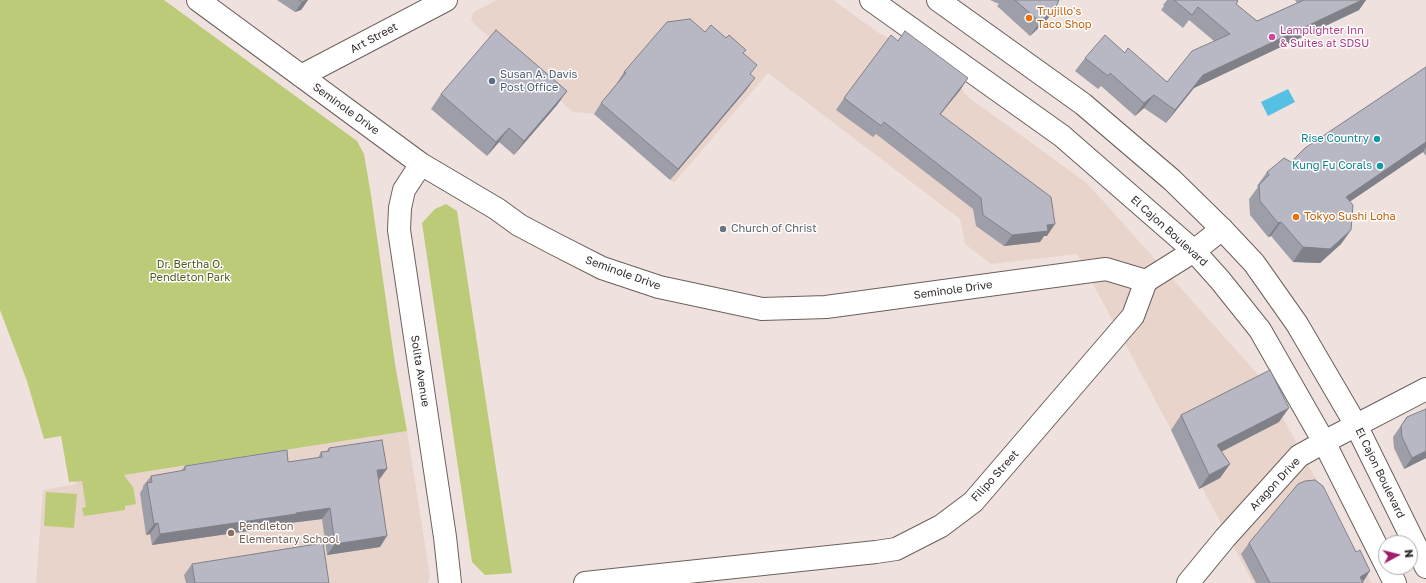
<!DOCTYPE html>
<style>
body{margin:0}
#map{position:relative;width:1426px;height:583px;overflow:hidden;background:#efe2de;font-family:"Golos Text",sans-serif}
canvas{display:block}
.north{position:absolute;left:1378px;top:535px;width:40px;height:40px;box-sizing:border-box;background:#fff;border:1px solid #adabaa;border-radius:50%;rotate:83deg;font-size:11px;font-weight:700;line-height:16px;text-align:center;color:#322d2b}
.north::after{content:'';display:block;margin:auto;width:14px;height:18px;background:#a11d6c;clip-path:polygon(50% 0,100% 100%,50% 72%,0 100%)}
</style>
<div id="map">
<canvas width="1426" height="583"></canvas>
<div class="north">N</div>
</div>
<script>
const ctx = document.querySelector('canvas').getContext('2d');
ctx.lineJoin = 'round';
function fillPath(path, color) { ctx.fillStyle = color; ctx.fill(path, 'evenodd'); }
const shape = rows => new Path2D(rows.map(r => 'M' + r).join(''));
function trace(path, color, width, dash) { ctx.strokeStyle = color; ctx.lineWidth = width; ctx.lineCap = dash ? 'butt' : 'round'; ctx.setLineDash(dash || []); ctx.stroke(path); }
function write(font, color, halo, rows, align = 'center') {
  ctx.font = font + ' "Golos Text",sans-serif'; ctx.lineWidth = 3; ctx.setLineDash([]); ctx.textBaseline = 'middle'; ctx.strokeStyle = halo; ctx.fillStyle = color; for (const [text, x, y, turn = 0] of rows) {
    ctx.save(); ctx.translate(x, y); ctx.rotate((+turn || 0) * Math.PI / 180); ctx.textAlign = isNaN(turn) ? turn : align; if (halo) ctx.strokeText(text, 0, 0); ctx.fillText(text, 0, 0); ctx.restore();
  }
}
const built = shape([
 [497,0,833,0,879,33,897,42,961,89,972,100,1087,183,1262,379,1372,583,1253,583,1077,254,991,264,965,244,960,219,768,73,674,183,594,114,573,112,471,21,473,12],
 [407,431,430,576,428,583,36,583,43,490,76,484,76,481,159,470]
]);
const green = shape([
 [0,0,164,0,357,141,364,154,371,195,395,364,407,431,124,475,133,487,136,504,125,506,125,510,84,516,82,508,86,507,82,481,69,482,61,436,44,439,27,381,0,310],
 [446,204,457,211,512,573,485,575,472,562,422,223,435,209],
 [46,492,77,494,74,528,44,526]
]);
const water = shape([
 [1288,89,1295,102,1268,116,1261,102]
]);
const minor = shape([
 [198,0,421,164,497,209,519,225,553,243,602,268,659,287,762,309,826,307,1106,269,1146,281],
 [301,76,446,0],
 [421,164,404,190,400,208,399,230,445,537,450,583],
 [585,583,876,552,896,549,941,526,973,502,1133,316,1146,281,1194,251,1222,229],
 [1188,583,1225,538,1299,456,1324,442,1426,389]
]);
const major = shape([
 [871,0,1062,136,1194,251,1220,280,1260,330,1324,442,1386,565],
 [938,0,1083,104,1172,180,1222,229,1254,263,1297,324,1356,425,1426,567],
 [1387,567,1395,583]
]);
const wall = shape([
 [277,0,308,0,301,10,295,12],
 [990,0,1059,0,1056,7,1046,21,1030,36,997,6,999,4],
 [1167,0,1236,0,1238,1,1236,4,1257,21,1297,3,1295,0,1366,0,1359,10,1194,88,1166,123,1144,108,1135,116,1101,86,1098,89,1075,71,1085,58,1125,53,1167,82,1214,41,1189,20,1183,28,1161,10,1164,6,1163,5],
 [705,32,744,54,751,74,747,89,670,180,594,114,601,103,617,84,617,83,624,72],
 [1426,67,1426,156,1423,152,1349,202,1351,230,1341,244,1320,263,1293,262,1271,236,1268,237,1250,215,1249,199,1258,187,1257,186,1267,172,1291,162],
 [961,89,940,114,1047,236,1044,236,1040,242,1004,246,976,226,973,209,876,134,873,137,836,110,844,98],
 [567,91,557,105,514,155,499,142,487,156,431,109,441,94],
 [1181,415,1279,422,1221,452,1230,464,1220,478,1199,489,1171,430],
 [1407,417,1426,458,1404,469,1394,448,1393,437],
 [329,448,379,480,380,547,327,555,322,519,290,523,289,525,152,545,150,534,146,535,140,493,143,488,143,486,151,476,181,471,185,466,288,462,318,458,321,452,326,452],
 [1249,543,1363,582,1363,583,1256,583,1241,554],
 [192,564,329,583,186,583,184,575]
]);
const shadedWall = shape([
 [307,0,308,0,301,10,295,12,302,2],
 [1362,0,1366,0,1359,10,1194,88,1166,123,1175,110,1203,75],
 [1056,7,1046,21,1030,36,1040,22],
 [755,78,747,89,670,180,678,169],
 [968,78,961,89,932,125,940,114],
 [567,91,557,105,514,155,524,141],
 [1154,95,1144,108,1135,116,1144,103],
 [509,128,499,142,487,156,496,142],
 [1426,142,1426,147,1423,152,1336,211,1346,197],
 [1281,222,1271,236,1268,237,1278,223],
 [1055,224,1047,236,1044,236,1040,242,1004,246,1012,235,1047,225],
 [1351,230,1341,244,1320,263,1293,262,1303,247],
 [1289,408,1279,422,1207,459,1217,445],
 [1426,451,1426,458,1404,469,1412,458],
 [1230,464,1220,478,1199,489,1209,475],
 [387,469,379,480,377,470],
 [330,508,322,519,290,523,289,525,152,545,160,534],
 [158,523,150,534,146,535,154,524],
 [387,536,380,547,327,555,335,544],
 [1370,571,1363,582,1360,577]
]);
const building = shape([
 [299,0,307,0,302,2,299,0],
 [1015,0,1059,0,1056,7,1040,22,1015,0],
 [1174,0,1236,0,1238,1,1236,4,1257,21,1304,0,1362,0,1203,75,1175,110,1154,95,1144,103,1110,73,1108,76,1085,58,1105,35,1125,53,1128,48,1167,82,1192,51,1230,34,1198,7,1192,15,1174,0],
 [690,19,705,32,711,25,726,38,729,35,746,50,743,53,757,65,750,74,755,78,678,169,601,103,626,73,624,72,667,22,690,19],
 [496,30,567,91,524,141,509,128,496,142,441,94,496,30],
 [905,31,968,78,940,114,1051,197,1055,224,1047,225,1048,231,1012,235,983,215,981,198,884,122,881,126,844,98,891,35,898,41,905,31],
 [1426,67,1426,142,1346,197,1353,205,1351,230,1330,249,1303,247,1281,222,1278,223,1260,201,1259,185,1269,175,1267,172,1284,158,1291,162,1305,148,1426,67],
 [1270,370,1289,408,1217,445,1230,464,1209,475,1181,415,1270,370],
 [1426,409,1426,451,1412,458,1402,437,1401,426,1407,417,1426,409],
 [382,440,387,469,377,470,387,536,335,544,330,508,296,513,296,514,160,534,158,523,154,524,147,483,152,482,151,476,185,470,185,466,287,450,288,462,322,457,321,452,329,451,329,448,382,440],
 [1315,480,1323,486,1356,552,1360,550,1370,571,1360,577,1363,583,1270,583,1249,543,1298,484,1305,481,1315,480],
 [323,543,329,583,195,583,192,564,323,543]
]);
const markers = [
 [1029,18,4,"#e8710a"],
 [1272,37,4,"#d1479c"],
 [492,81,4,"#5c6f8a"],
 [1377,139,4,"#0f9aa8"],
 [1380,166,4,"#0f9aa8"],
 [1296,217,4,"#e8710a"],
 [723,229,4,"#6b7280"],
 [231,533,4,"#8d6e63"]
];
const foodNames = [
 ["Trujillo's",1037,12],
 ["Taco Shop",1037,25],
 ["Tokyo Sushi Loha",1304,217]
];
const hotelNames = [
 ["Lamplighter Inn",1280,31],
 ["& Suites at SDSU",1280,44]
];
const streetNames = [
 ["Art Street",374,38,-28],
 ["Seminole Drive",346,109,36],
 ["El Cajon Boulevard",1169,231,42],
 ["Seminole Drive",623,273,20],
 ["Seminole Drive",953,290,-8],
 ["Solita Avenue",420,371,81],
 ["El Cajon Boulevard",1380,473,64],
 ["Filipo Street",995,476,-48],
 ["Aragon Drive",1275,484,-47]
];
const serviceNames = [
 ["Susan A. Davis",500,75],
 ["Post Office",500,88]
];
const cultureNames = [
 ["Rise Country",1369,139],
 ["Kung Fu Corals",1372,166]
];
const worshipNames = [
 ["Church of Christ",731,229]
];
const parkNames = [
 ["Dr. Bertha O.",190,265],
 ["Pendleton Park",190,278]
];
const educationNames = [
 ["Pendleton",239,527],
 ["Elementary School",239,540]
];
fillPath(built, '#e9d4cc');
fillPath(green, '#bbcb78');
fillPath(water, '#56c0e4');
trace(minor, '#6b605c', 24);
trace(major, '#6b605c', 24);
trace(minor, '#fff', 22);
trace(major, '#fff', 22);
fillPath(wall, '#9d9ea8');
fillPath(shadedWall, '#808188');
fillPath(building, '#b7b8c3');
trace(building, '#808188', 1);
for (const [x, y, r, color] of markers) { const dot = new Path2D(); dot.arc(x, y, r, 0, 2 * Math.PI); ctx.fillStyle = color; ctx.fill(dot); trace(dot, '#fff', 1.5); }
write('11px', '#c56008', '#fff', foodNames, 'left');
write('11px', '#b23c85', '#fff', hotelNames, 'left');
write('11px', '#322d2b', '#fff', streetNames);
write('11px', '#4e5e75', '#fff', serviceNames, 'left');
write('11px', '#0d838f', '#fff', cultureNames, 'right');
write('11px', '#5b616d', '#fff', worshipNames, 'left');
write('11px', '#515b1f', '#fff', parkNames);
write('11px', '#785e54', '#fff', educationNames, 'left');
</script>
